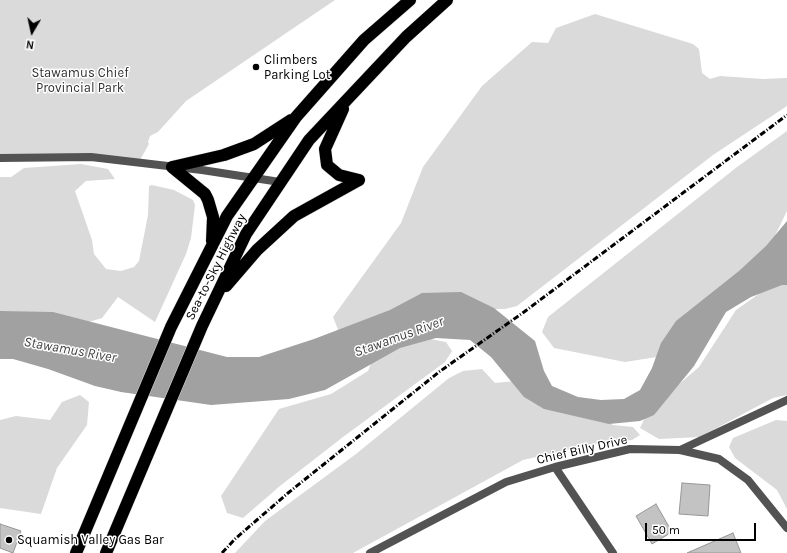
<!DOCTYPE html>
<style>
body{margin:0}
#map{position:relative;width:787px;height:553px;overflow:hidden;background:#fff;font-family:Karla,sans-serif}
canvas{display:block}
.north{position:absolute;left:12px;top:12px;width:40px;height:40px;-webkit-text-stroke:3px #fff;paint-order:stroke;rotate:189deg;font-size:11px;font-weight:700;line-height:16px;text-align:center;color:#000}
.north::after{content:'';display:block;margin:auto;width:14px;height:18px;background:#000;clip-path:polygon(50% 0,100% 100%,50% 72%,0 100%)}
.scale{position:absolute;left:645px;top:523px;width:111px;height:18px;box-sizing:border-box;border:2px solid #000;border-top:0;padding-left:5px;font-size:12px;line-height:14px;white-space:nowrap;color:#000;-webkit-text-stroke:3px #fff;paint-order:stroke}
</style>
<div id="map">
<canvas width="787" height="553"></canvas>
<div class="north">N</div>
<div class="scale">50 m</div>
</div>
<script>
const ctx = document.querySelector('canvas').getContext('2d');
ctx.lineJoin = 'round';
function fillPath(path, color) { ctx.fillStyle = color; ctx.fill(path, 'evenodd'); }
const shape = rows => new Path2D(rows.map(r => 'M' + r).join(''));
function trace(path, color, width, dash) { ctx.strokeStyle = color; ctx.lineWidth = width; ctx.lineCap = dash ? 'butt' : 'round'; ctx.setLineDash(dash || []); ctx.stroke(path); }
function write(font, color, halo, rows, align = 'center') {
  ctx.font = font + ' Karla,sans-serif'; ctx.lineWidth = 3; ctx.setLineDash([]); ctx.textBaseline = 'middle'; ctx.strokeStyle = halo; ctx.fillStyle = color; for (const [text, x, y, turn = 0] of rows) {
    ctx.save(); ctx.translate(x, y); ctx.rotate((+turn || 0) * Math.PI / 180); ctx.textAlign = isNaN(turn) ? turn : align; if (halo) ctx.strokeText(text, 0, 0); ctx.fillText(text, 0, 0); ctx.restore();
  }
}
const green = shape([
 [0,0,335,0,186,101,158,132,150,136,148,142,149,144,140,160,0,161],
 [595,14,693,44,699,49,702,73,710,79,720,76,763,79,787,78,787,106,713,155,517,306,505,309,481,309,339,332,333,317,401,223,423,167,482,86,532,42,548,43,556,28],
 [787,131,787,211,765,256,663,356,625,362,554,348,542,332,548,317,737,167],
 [81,164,108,169,115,179,86,181,75,191,92,240,94,254,106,269,121,271,134,267,139,261,148,215,149,186,152,185,174,190,193,200,195,205,191,238,186,254,155,322,118,297,102,318,82,324,0,316,0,177,11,177,24,168],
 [783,277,787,277,787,395,773,398,700,437,659,439,640,428,648,411,699,367,736,310],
 [420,337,446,342,452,351,445,362,343,437,280,486,243,518,227,513,221,496,279,409,331,394,368,371,376,350],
 [482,369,495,383,515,381,597,415,613,425,633,427,640,435,632,440,593,444,523,460,353,553,235,553,265,521,356,454,449,378,463,371],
 [80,395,89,402,87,425,57,468,41,514,0,508,0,420,16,416,50,420,62,402],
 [776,420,787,421,787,509,777,490,735,458,729,447,733,438]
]);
const water = shape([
 [787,221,787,285,782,285,751,297,726,312,694,366,654,415,640,421,609,424,544,409,524,397,491,357,470,340,436,338,400,348,325,390,289,399,211,405,121,392,95,386,48,369,13,359,0,359,0,311,53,312,227,357,259,357,314,339,390,310,422,293,461,292,494,308,535,341,544,371,552,386,578,397,601,400,624,399,640,390,652,368,661,343,676,321,739,271,766,246]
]);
const building = shape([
 [682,483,710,485,708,516,679,514,682,483],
 [656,504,672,532,652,544,636,516,656,504],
 [0,524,21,531,13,553,0,548,0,524],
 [733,533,741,553,687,553,733,533]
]);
const street = shape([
 [0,158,91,157,202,170,280,182],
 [680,450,787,400],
 [555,467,613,553],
 [370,553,506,482,555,467,630,449,680,450,719,459,748,480,787,528]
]);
const highway = shape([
 [343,109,325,149,327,165,339,175,359,180],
 [172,167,224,155,254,144,291,120],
 [172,167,205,194,208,200,213,217,212,241],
 [226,286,257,250,294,216,359,180],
 [76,553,171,327,227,216,296,117,364,40,410,0],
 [106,553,202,326,246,234,309,140,406,37,447,0]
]);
const rail = shape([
 [222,553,235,539,288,493,439,372,524,312,787,115]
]);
const markers = [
 [256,67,4,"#000"],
 [9,540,4,"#000"]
];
const poiNames = [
 ["Climbers",264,60],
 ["Parking Lot",264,75],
 ["Squamish Valley Gas Bar",17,540]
];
const parkNames = [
 ["Stawamus Chief",80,73],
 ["Provincial Park",80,88]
];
const streetNames = [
 ["Sea-to-Sky Highway",216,267,-63],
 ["Chief Billy Drive",582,450,-13]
];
const waterNames = [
 ["Stawamus River",399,337,-20],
 ["Stawamus River",70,350,10]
];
fillPath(green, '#dadada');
fillPath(water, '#a1a1a1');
fillPath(building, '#c3c3c3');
trace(building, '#979797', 1);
trace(highway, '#dbdbdb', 13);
trace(street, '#535353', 8);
trace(highway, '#000', 12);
trace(rail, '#000', 3, [6, 2, 1, 2]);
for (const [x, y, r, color] of markers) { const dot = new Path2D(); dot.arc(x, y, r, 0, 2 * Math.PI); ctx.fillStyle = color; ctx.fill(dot); trace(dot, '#fff', 1.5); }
write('13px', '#000', '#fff', poiNames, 'left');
write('13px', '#313131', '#fff', parkNames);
write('13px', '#000', '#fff', streetNames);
write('italic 14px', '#424242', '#fff', waterNames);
</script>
